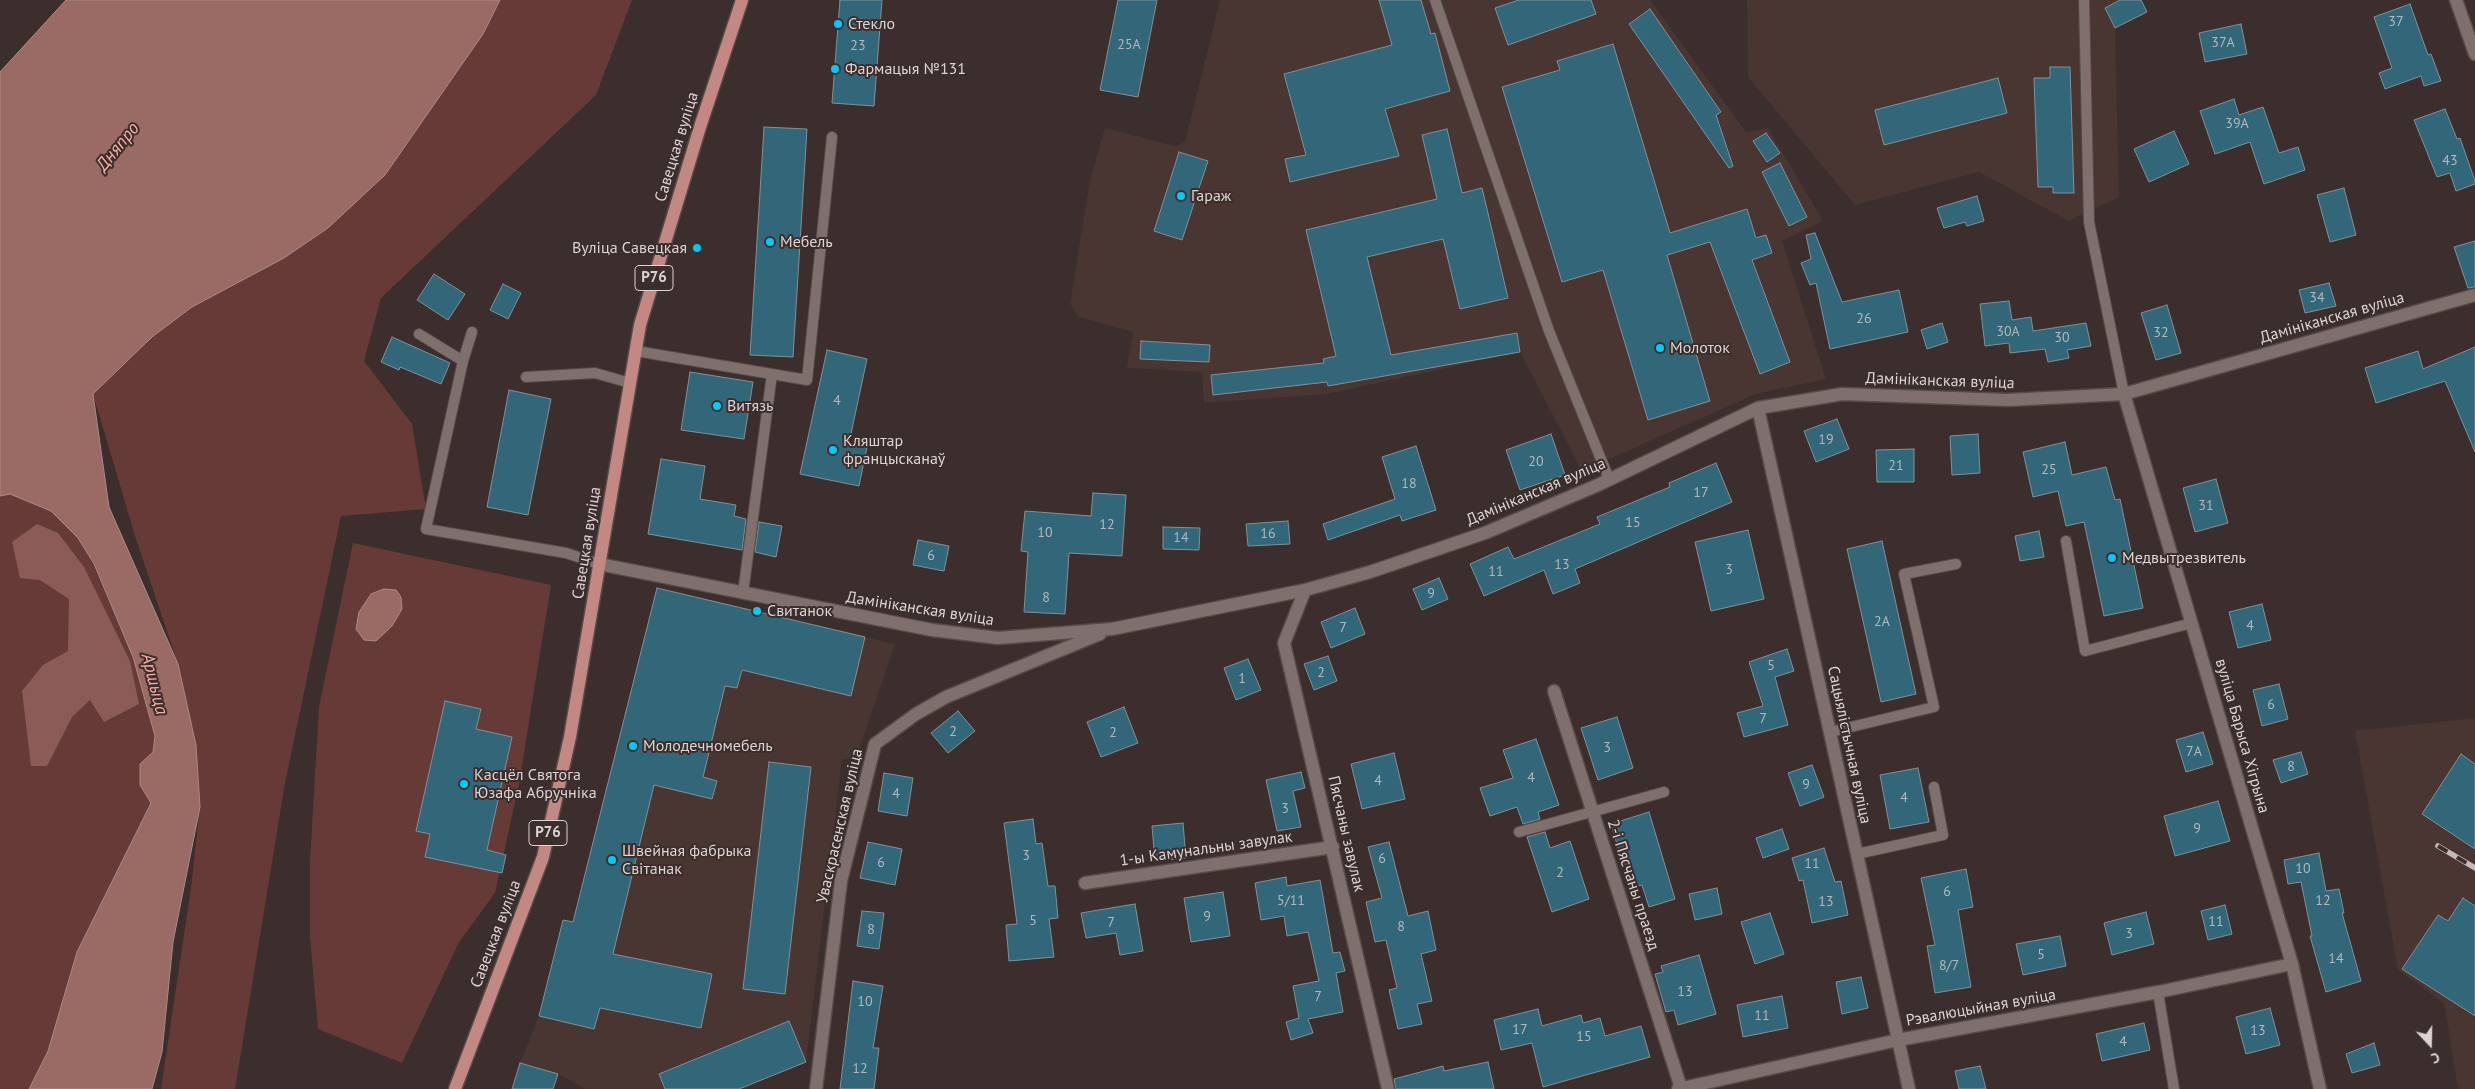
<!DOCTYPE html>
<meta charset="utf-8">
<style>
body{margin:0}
#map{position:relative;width:2475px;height:1089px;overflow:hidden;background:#3b2e2c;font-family:"PT Sans",sans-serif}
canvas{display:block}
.north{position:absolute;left:2405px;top:1019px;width:50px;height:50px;-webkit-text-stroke:4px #3b2e2c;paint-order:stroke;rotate:159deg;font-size:14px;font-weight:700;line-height:20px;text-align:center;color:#dcd3d2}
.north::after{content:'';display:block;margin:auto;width:18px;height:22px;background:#dcd3d2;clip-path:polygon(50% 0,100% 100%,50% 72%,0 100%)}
</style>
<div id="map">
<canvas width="2475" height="1089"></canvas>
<div class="north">С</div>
</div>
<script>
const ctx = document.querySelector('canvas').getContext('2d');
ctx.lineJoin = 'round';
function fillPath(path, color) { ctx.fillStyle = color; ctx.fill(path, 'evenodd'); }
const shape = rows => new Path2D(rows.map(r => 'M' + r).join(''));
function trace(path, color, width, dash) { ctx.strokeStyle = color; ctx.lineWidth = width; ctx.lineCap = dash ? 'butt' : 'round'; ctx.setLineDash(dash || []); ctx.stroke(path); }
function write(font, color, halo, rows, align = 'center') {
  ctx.font = font + ' "PT Sans",sans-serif'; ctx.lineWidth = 4; ctx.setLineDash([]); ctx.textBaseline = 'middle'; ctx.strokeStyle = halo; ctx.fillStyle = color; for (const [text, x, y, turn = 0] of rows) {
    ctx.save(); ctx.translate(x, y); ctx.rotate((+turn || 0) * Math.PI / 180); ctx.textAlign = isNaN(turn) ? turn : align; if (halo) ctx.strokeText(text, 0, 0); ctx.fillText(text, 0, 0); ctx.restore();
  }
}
const built = shape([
 [1220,0,1650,0,1746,132,1768,128,1823,221,1782,241,1826,379,1756,394,1582,471,1520,352,1327,394,1204,403,1202,372,1127,368,1133,332,1079,317,1070,304,1090,180,1105,128,1175,146,1185,142],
 [1747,0,2141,0,2147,12,2115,29,2119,197,2069,221,1979,172,1855,205,1748,77],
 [657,588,895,644,856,759,842,759,806,1062,739,1089,585,1089,558,1074,520,1063,539,1016,563,920,573,922],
 [2475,718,2475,764,2460,755,2422,814,2475,849,2475,906,2463,898,2448,921,2437,915,2402,969,2475,1016,2475,1089,2458,1089,2444,1003,2398,970,2355,731]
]);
const green = shape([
 [500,0,632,0,596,95,381,298,364,361,412,424,426,509,341,516,285,783,235,1089,161,1089,191,888,200,807,196,745,178,664,135,536,93,394,152,337,192,307,284,258,328,228,385,175,483,34],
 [10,494,51,511,78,538,93,564,133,657,155,736,153,752,140,785,151,803,77,952,48,1051,29,1089,0,1089,0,496],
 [353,543,551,585,519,784,495,893,459,942,402,1063,318,1029,310,937,310,861,319,707]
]);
const forest = shape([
 [37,524,58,533,84,567,130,661,139,704,104,722,90,700,72,717,47,766,31,766,22,691,43,665,68,651,69,599,40,580,20,578,12,542]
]);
const water = shape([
 [66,0,500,0,483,34,385,175,328,228,284,258,192,307,152,337,93,394,109,507,178,664,196,745,200,807,173,942,162,1052,152,1089,29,1089,48,1051,77,952,151,803,140,785,140,764,153,752,155,736,133,657,94,564,78,538,51,511,10,494,0,496,0,72,66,0],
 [384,589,396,590,401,597,402,609,392,626,376,641,364,640,356,629,359,612,371,594,384,589]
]);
const building = shape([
 [840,0,882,0,874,106,832,103,840,0],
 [1118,0,1157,0,1138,97,1100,90,1118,0],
 [1379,0,1421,0,1431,34,1435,33,1450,91,1385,109,1399,156,1290,182,1285,159,1306,155,1284,74,1392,45,1379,0],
 [1519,0,1591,0,1596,14,1508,45,1495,8,1519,0],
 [2120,0,2141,0,2147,12,2115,28,2105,8,2120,0],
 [2410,4,2428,55,2431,54,2441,81,2424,86,2421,76,2385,89,2379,73,2392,68,2374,17,2410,4],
 [1650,9,1721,112,1716,115,1733,166,1729,168,1629,24,1650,9],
 [2241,24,2247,54,2205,62,2199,33,2241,24],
 [1613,44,1670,233,1747,209,1756,238,1766,235,1772,253,1752,260,1790,362,1760,374,1710,242,1667,255,1710,401,1648,420,1603,270,1562,282,1502,87,1560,70,1557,61,1613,44],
 [2050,67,2070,67,2074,193,2053,193,2053,187,2038,187,2034,78,2050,78,2050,67],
 [1998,78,2007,113,1884,145,1875,110,1998,78],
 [2234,99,2239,115,2263,107,2279,153,2298,147,2305,170,2264,184,2250,142,2215,154,2200,111,2234,99],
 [2445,109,2457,139,2460,138,2475,181,2475,184,2456,191,2450,173,2437,177,2414,120,2445,109],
 [764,127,807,129,793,357,750,355,764,127],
 [1447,129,1462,193,1482,188,1508,298,1460,309,1443,239,1367,257,1391,355,1517,333,1520,352,1328,386,1327,382,1213,395,1211,375,1324,363,1323,359,1336,356,1306,230,1437,199,1422,135,1447,129],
 [2174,131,2189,164,2149,182,2134,149,2174,131],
 [1766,133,1780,153,1767,162,1753,141,1766,133],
 [1179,152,1208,161,1182,240,1154,231,1179,152],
 [1780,163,1807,217,1789,226,1762,172,1780,163],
 [2344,188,2356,235,2330,242,2317,195,2344,188],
 [1977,196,1984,221,1967,226,1965,222,1944,228,1937,208,1977,196],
 [1815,233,1842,302,1899,290,1908,332,1830,349,1816,283,1810,285,1801,263,1811,259,1806,235,1815,233],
 [2475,241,2475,287,2468,288,2454,247,2475,241],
 [434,274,465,294,448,320,417,300,434,274],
 [2329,283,2336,306,2305,313,2299,290,2329,283],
 [503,284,521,293,508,319,490,310,503,284],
 [2009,301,2012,320,2031,317,2033,331,2086,323,2091,346,2067,350,2069,358,2048,362,2045,349,2010,353,2009,343,1985,346,1980,304,2009,301],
 [2167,305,2181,353,2156,360,2141,313,2167,305],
 [1942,323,1948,342,1927,349,1921,330,1942,323],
 [392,337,450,363,441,384,400,367,399,370,381,362,392,337],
 [1141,341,1210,345,1209,362,1140,359,1141,341],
 [2475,347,2475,452,2445,381,2376,403,2365,368,2418,351,2423,369,2475,347],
 [827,350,867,359,849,443,867,447,859,486,800,474,827,350],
 [690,372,753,382,744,439,681,430,690,372],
 [509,390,551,399,528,515,487,507,509,390],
 [1837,419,1849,449,1816,462,1804,431,1837,419],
 [1551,434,1565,475,1520,490,1506,450,1551,434],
 [1978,434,1980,473,1952,475,1950,436,1978,434],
 [2065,442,2072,475,2106,467,2115,500,2120,499,2143,608,2104,616,2084,522,2066,526,2058,491,2033,497,2023,452,2065,442],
 [1416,446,1436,510,1402,521,1400,515,1328,540,1323,524,1395,499,1382,457,1416,446],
 [1914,449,1914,482,1877,482,1876,450,1914,449],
 [661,459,705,466,700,499,736,505,734,516,746,519,742,550,648,534,661,459],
 [1716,463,1732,502,1575,569,1580,583,1553,594,1544,570,1484,596,1470,564,1508,547,1514,559,1600,524,1597,517,1670,487,1669,483,1716,463],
 [2216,479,2228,523,2195,532,2183,488,2216,479],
 [1093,493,1126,495,1122,556,1069,553,1065,614,1024,612,1028,552,1021,551,1025,511,1091,516,1093,493],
 [1288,521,1290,544,1248,546,1246,524,1288,521],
 [759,522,782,526,776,557,755,552,759,522],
 [1163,527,1200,528,1199,550,1163,549,1163,527],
 [1748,530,1764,599,1711,611,1695,542,1748,530],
 [2039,531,2044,557,2020,561,2015,536,2039,531],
 [918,540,949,546,944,571,913,565,918,540],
 [1882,541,1916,694,1881,702,1847,549,1882,541],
 [1439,578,1448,599,1422,610,1413,589,1439,578],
 [657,588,865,637,851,696,742,670,737,688,725,686,703,777,717,781,712,799,654,785,613,954,712,974,701,1028,600,1008,594,1029,539,1016,563,920,573,922,657,588],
 [2262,604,2271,640,2238,648,2229,612,2262,604],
 [1355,608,1365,634,1331,648,1321,622,1355,608],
 [1787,649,1794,671,1775,677,1788,725,1744,737,1737,713,1763,706,1749,662,1787,649],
 [1328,656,1337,681,1314,690,1304,664,1328,656],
 [1248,659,1261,690,1236,700,1224,668,1248,659],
 [2279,684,2288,719,2262,726,2253,690,2279,684],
 [445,701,481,709,476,729,512,737,487,850,506,855,502,873,425,857,430,834,416,831,445,701],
 [1124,707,1138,743,1101,757,1087,722,1124,707],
 [958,711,975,731,948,753,931,733,958,711],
 [1617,717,1633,768,1598,780,1581,728,1617,717],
 [2203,732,2213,764,2186,772,2176,740,2203,732],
 [1536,739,1559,805,1538,812,1540,819,1523,824,1517,807,1490,816,1480,788,1513,778,1503,750,1536,739],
 [2301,752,2308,774,2281,783,2273,760,2301,752],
 [1394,753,1405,799,1362,809,1351,764,1394,753],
 [2461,754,2475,764,2475,849,2422,814,2461,754],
 [769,762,811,767,785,994,743,989,769,762],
 [1812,765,1824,797,1800,806,1788,773,1812,765],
 [1918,768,1929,822,1890,829,1880,775,1918,768],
 [1301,772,1305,788,1293,791,1301,827,1277,831,1266,780,1301,772],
 [884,773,913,778,907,816,878,811,884,773],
 [2218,801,2230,841,2175,856,2164,816,2218,801],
 [1649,812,1675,899,1649,907,1642,885,1630,888,1611,824,1649,812],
 [1033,819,1036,844,1042,843,1048,886,1055,886,1058,918,1049,919,1054,957,1009,961,1006,925,1017,924,1004,823,1033,819],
 [1183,823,1186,858,1155,861,1152,826,1183,823],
 [1782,829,1789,849,1763,858,1756,838,1782,829],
 [1545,832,1550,848,1570,841,1589,899,1552,912,1527,837,1545,832],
 [868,842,902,849,895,885,860,878,868,842],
 [1389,842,1408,916,1428,911,1436,950,1421,954,1432,1001,1417,1004,1422,1024,1398,1029,1389,990,1397,988,1386,940,1375,942,1366,902,1382,898,1368,847,1389,842],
 [1824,848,1835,882,1841,881,1848,915,1812,923,1803,880,1799,881,1792,858,1824,848],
 [2319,853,2326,891,2339,889,2344,913,2342,913,2361,981,2326,992,2310,936,2312,936,2301,882,2288,884,2284,860,2319,853],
 [1966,869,1973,907,1958,910,1971,987,1935,993,1927,946,1935,945,1921,878,1966,869],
 [1286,877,1287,886,1320,880,1333,953,1340,952,1345,971,1336,973,1343,1012,1308,1019,1313,1033,1291,1040,1286,1022,1299,1018,1293,986,1319,981,1308,932,1287,936,1284,916,1261,920,1255,883,1286,877],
 [1717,888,1722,914,1695,920,1689,894,1717,888],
 [1223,892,1230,936,1191,942,1184,898,1223,892],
 [2463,898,2475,906,2475,1016,2402,969,2438,915,2448,921,2463,898],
 [1135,904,1143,951,1120,955,1116,933,1086,938,1081,913,1135,904],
 [2225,905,2232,934,2208,940,2201,911,2225,905],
 [862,911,884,913,879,949,857,946,862,911],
 [2146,912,2154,944,2112,955,2104,923,2146,912],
 [1770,913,1784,954,1755,964,1741,922,1770,913],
 [2060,936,2066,966,2023,975,2016,944,2060,936],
 [1699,955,1716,1014,1678,1025,1674,1010,1666,1012,1655,974,1663,972,1661,966,1699,955],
 [1861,977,1868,1008,1842,1014,1836,982,1861,977],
 [853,981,883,986,873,1048,879,1048,874,1089,840,1089,853,981],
 [1782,996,1788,1028,1743,1037,1737,1005,1782,996],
 [2270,1008,2280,1045,2246,1054,2236,1017,2270,1008],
 [1538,1009,1542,1026,1581,1015,1583,1023,1600,1018,1605,1036,1641,1026,1650,1057,1543,1087,1532,1043,1501,1050,1494,1020,1538,1009],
 [789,1021,806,1062,739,1089,665,1089,659,1074,789,1021],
 [2144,1023,2150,1050,2102,1061,2096,1034,2144,1023],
 [2374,1043,2380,1065,2352,1073,2346,1054,2374,1043],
 [1488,1062,1494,1089,1396,1089,1394,1079,1443,1066,1444,1071,1488,1062],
 [520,1063,558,1074,553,1089,512,1089,520,1063],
 [1980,1066,1986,1089,1959,1089,1955,1071,1980,1066]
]);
const service = shape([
 [1435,0,1549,331,1609,479],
 [2084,0,2089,222,2124,394],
 [472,332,463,361,426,529,566,553,599,564],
 [419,334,463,361],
 [636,351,807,380,832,137],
 [526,377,595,373,630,383],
 [2066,541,2085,651,2192,623],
 [743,593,772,374],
 [1830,732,1934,707,1904,574,1956,564],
 [1519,832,1664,792],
 [1857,854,1943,835,1934,787],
 [2158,992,2174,1089]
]);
const minor = shape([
 [2456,0,2475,54],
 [1758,408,1909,1089],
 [599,564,932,630,998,638,1112,629,1305,590,1370,572,1485,533,1598,485,1758,408,1842,394,2008,400,2124,394,2475,295],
 [1305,590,1284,643,1388,1089],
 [1554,691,1681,1088],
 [1085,883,1333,847],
 [816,1089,841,881,875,744,916,714,946,697,1100,634],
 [1678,1089,1898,1040,2158,992,2292,964]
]);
const tertiary = shape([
 [2124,394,2292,964,2320,1089]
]);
const primary = shape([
 [455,1089,543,857,570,737,640,325,700,127,742,0]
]);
const rail = shape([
 [2438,846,2475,868]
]);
const markers = [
 [838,24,5,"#00cbf8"],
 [835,69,5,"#00cbf8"],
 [1181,196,5,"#00cbf8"],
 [770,242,5,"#00cbf8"],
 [697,248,5,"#00cbf8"],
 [1660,348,5,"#00cbf8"],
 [717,406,5,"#00cbf8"],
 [833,450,5,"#00cbf8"],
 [2112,558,5,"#00cbf8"],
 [757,611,5,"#00cbf8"],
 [633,746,5,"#00cbf8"],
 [464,784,5,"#00cbf8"],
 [612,860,5,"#00cbf8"]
];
const numberNames = [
 ["37",2396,22],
 ["37А",2223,43],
 ["25А",1129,45],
 ["23",858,46],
 ["39А",2237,124],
 ["43",2450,161],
 ["34",2317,298],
 ["26",1864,319],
 ["30А",2008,332],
 ["32",2161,333],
 ["30",2062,338],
 ["4",837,401],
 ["19",1826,440],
 ["20",1536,462],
 ["21",1896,466],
 ["25",2049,470],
 ["18",1409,484],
 ["17",1701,493],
 ["31",2206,506],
 ["15",1633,523],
 ["12",1107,525],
 ["10",1045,533],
 ["16",1268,534],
 ["14",1181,538],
 ["6",931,556],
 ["13",1562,565],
 ["3",1729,570],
 ["11",1496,572],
 ["9",1431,594],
 ["8",1046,598],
 ["2А",1882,622],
 ["4",2250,626],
 ["7",1343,628],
 ["5",1771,666],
 ["2",1321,673],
 ["1",1242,679],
 ["6",2271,705],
 ["7",1763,719],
 ["2",953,732],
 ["2",1113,733],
 ["3",1607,748],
 ["7А",2194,752],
 ["8",2291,767],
 ["4",1531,778],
 ["4",1378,781],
 ["9",1806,785],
 ["4",896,794],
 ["4",1904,798],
 ["3",1285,809],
 ["9",2197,829],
 ["3",1026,856],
 ["6",1382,859],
 ["6",881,863],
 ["11",1812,864],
 ["10",2303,869],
 ["2",1560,873],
 ["6",1947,892],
 ["5/11",1291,901],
 ["12",2323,901],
 ["13",1826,902],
 ["9",1207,917],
 ["5",1033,921],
 ["11",2216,922],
 ["7",1111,923],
 ["8",1401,927],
 ["8",871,930],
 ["3",2129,934],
 ["5",2041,955],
 ["14",2336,959],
 ["8/7",1949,966],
 ["13",1685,992],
 ["7",1318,997],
 ["10",865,1002],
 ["11",1762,1016],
 ["17",1520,1030],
 ["13",2258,1031],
 ["15",1584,1037],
 ["4",2123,1042],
 ["12",860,1069]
];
const shields = [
 [654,278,38],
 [548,833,38]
];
const shieldNames = [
 ["Р76",654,278],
 ["Р76",548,833]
];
const poiNames = [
 ["Стекло",848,24],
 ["Фармацыя №131",845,69],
 ["Гараж",1191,196],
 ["Мебель",780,242],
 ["Вуліца Савецкая",687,248,"right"],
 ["Молоток",1670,348],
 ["Витязь",727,406],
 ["Кляштар",843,441],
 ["францысканаў",843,459],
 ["Медвытрезвитель",2122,558],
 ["Свитанок",767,611],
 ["Молодечномебель",643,746],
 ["Касцёл Святога",474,775],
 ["Юзафа Абручніка",474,793],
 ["Швейная фабрыка",622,851],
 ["Світанак",622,869]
];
const streetNames = [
 ["Савецкая вуліца",677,147,-73],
 ["Дамініканская вуліца",2332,318,-16],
 ["Дамініканская вуліца",1940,381,2],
 ["Дамініканская вуліца",1536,492,-23],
 ["Савецкая вуліца",587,543,-81],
 ["Дамініканская вуліца",920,609,9],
 ["вуліца Барыса Хігрына",2242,736,74],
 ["Сацыялістычная вуліца",1849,745,78],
 ["Уваскрасенская вуліца",840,826,-77],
 ["Пясчаны завулак",1346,834,77],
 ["1-ы Камунальны завулак",1206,849,-8],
 ["2-і Пясчаны праезд",1633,885,72],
 ["Савецкая вуліца",496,934,-69],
 ["Рэвалюцыйная вуліца",1981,1008,-10]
];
const waterNames = [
 ["Дняпро",118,147,-51],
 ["Аршыца",154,684,76]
];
fillPath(built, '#493532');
fillPath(green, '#663b37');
fillPath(forest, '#8b5c57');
fillPath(water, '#9a6a64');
trace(water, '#ae8a85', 1);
fillPath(building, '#326779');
trace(building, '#829197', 1);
trace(service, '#564b4a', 12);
trace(minor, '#564b4a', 15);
trace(tertiary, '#564b4a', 15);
trace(primary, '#564b4a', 15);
trace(service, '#7f706e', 10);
trace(minor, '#7f706e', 12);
trace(tertiary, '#7f706e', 12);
trace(primary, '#c38882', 12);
trace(rail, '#c4bab9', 5.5);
trace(rail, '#3b2e2c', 4, [11]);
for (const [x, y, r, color] of markers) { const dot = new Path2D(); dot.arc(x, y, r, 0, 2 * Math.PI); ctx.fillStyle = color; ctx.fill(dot); trace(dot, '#3b2e2c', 2); }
write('14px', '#b2b8bc', null, numberNames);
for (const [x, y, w] of shields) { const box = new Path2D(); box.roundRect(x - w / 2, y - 12.5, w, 25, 4); ctx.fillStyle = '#3b2e2c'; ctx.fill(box); trace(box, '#dcd3d2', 1); }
write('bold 15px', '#dcd3d2', null, shieldNames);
write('16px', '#dcd3d2', '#3b2e2c', poiNames, 'left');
write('16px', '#dcd3d2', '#3b2e2c', streetNames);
write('italic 18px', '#fcafa6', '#3b2e2c', waterNames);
</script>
